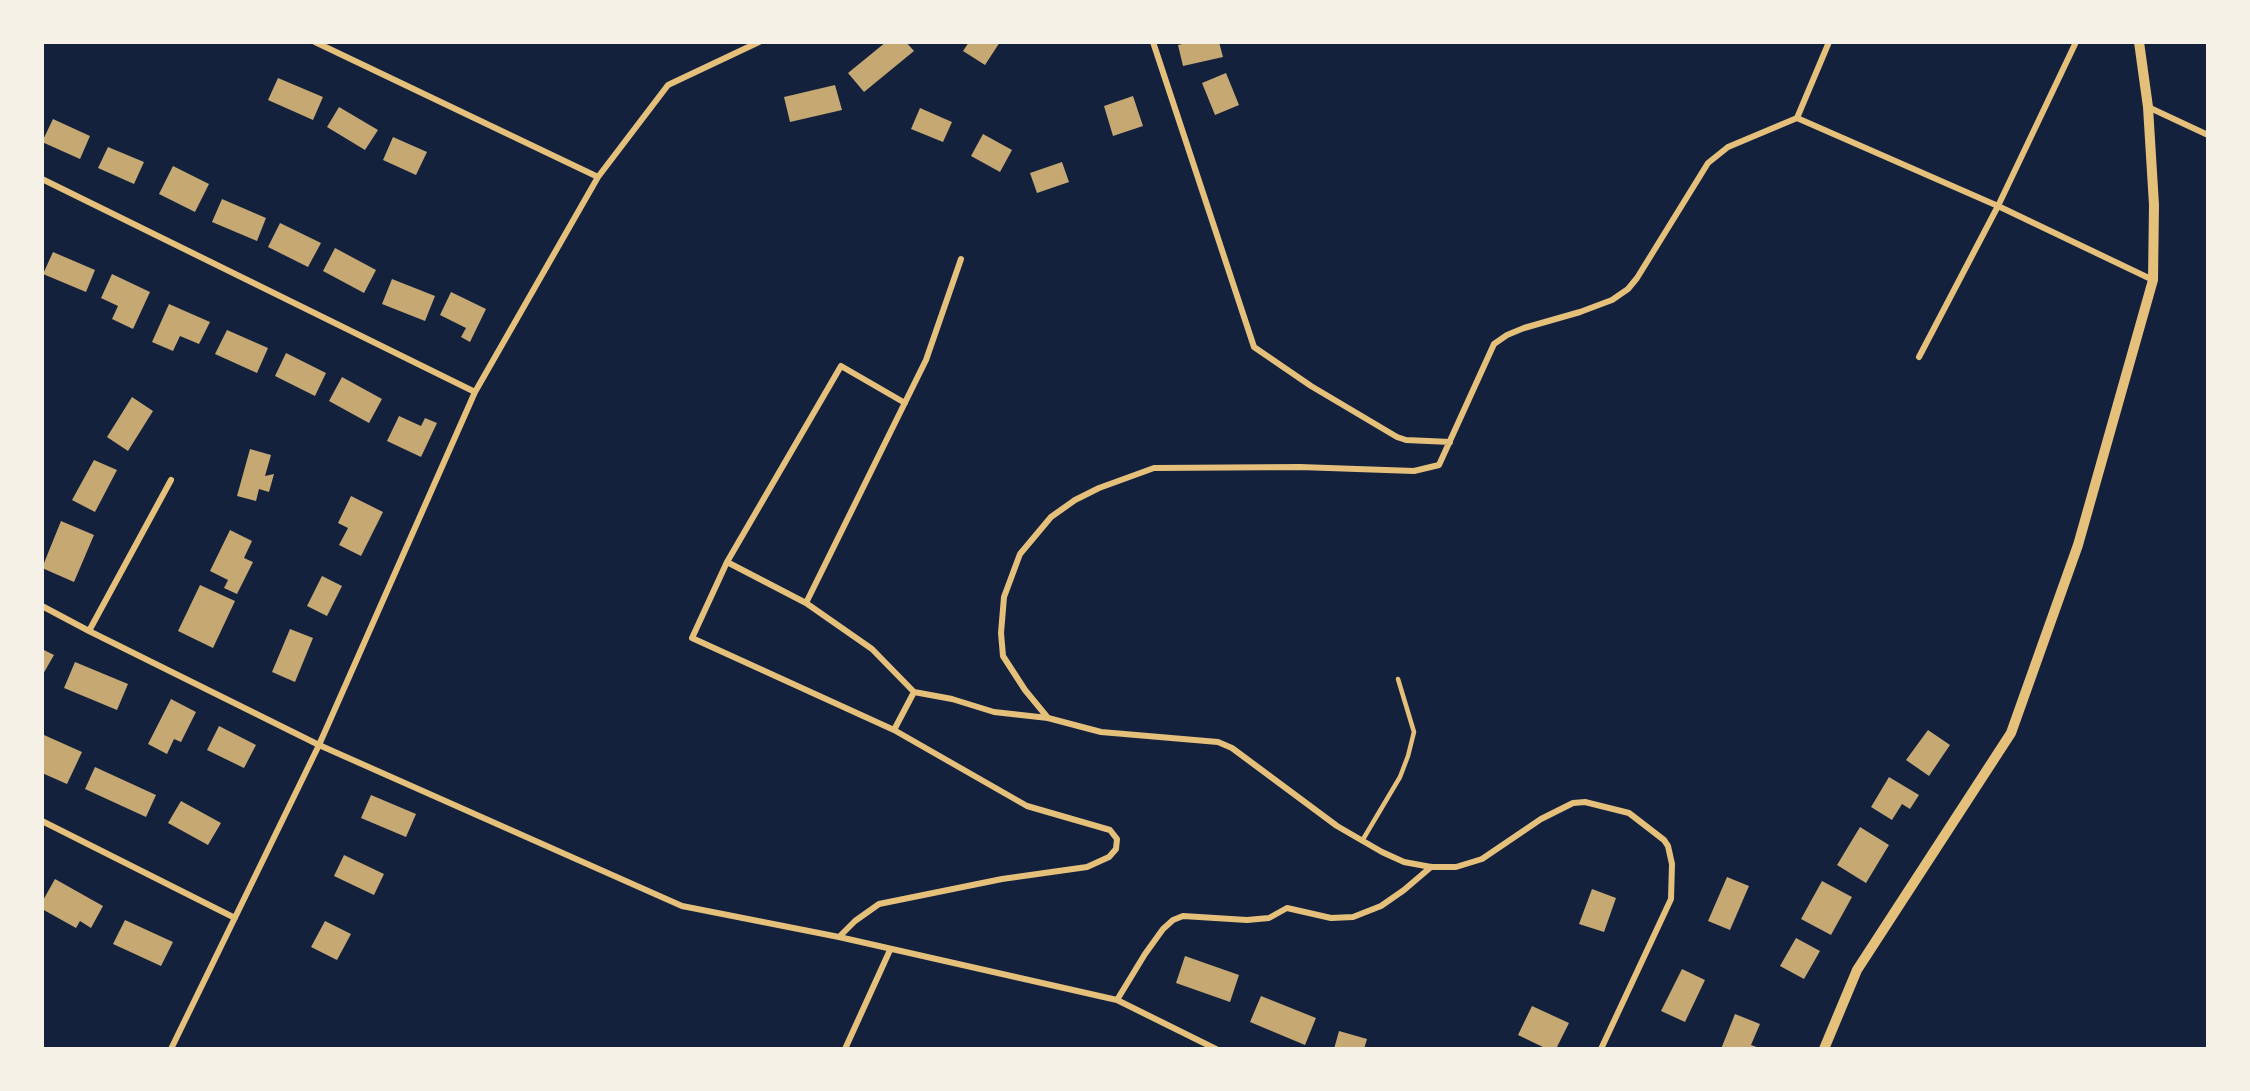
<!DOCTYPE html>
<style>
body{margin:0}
#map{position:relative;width:2250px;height:1091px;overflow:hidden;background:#14213d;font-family:"Playfair Display",serif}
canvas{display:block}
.frame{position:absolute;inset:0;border:44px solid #f6f1e7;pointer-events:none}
</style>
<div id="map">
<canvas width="2250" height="1091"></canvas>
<div class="frame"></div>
</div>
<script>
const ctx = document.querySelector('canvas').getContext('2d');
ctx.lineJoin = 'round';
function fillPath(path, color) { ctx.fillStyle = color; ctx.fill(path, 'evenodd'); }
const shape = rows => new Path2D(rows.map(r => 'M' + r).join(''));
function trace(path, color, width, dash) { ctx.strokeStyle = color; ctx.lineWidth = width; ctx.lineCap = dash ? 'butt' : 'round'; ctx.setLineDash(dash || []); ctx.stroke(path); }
const building = shape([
 [886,42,906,42,914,51,864,92,848,73],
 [969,42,1000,42,985,65,963,51],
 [1191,42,1219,42,1223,57,1183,66,1178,45],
 [1226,73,1239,105,1215,115,1202,83],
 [278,78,323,97,313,120,268,100],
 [835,85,842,110,790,122,784,97],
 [1133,96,1143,126,1113,136,1104,106],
 [339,107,378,130,365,150,327,127],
 [920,108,952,122,943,142,911,129],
 [53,119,90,136,80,159,42,142],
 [983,134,1012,150,1000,172,971,156],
 [393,137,427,152,416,175,383,160],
 [108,147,144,162,134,184,98,168],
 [1062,162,1069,182,1037,193,1030,173],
 [173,166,209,184,195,212,159,194],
 [222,199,266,218,257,241,212,222],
 [280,223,321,243,308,267,268,247],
 [335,248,376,270,364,293,323,271],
 [53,252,95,270,86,292,43,274],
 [112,274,150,292,133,329,112,319,118,306,101,298],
 [392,279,435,296,425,321,382,304],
 [451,292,486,309,470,342,461,337,466,328,440,315],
 [169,304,210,322,199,344,180,336,173,351,152,342],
 [227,330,268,348,257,373,215,354],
 [286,353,326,373,315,396,275,376],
 [342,377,382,399,369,423,329,401],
 [132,397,153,411,128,451,107,437],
 [399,416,421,426,425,418,437,423,421,457,387,441],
 [250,449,271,455,265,476,274,474,269,492,259,489,256,501,237,496],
 [94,460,117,470,95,512,72,500],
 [351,496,383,512,361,556,339,545,348,528,338,523],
 [61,521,94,535,74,582,42,568],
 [230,530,252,541,244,558,253,562,237,594,224,588,228,580,210,571],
 [322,576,342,586,327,616,307,606],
 [200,585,235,601,213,648,178,631],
 [290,629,313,638,295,682,272,672],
 [42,649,54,655,42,676],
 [75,662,128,684,117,710,64,688],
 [171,699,196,712,181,742,174,739,167,754,148,744],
 [219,726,256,745,244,768,207,750],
 [1928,730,1950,745,1929,776,1906,760],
 [44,735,82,752,67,784,42,773,42,739],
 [95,767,156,795,146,817,85,789],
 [1889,777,1919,795,1910,809,1902,804,1892,820,1871,807],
 [371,795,416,814,406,837,361,818],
 [181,801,221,823,208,845,168,823],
 [1860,827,1889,845,1866,883,1837,865],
 [344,855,384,874,374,895,334,876],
 [1727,877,1749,886,1730,930,1708,921],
 [55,879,103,906,91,928,80,921,76,928,42,909,42,902],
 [1822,881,1852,897,1831,935,1801,919],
 [1592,889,1616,898,1604,932,1579,924],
 [125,920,173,942,161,966,113,944],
 [325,921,351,934,337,960,311,947],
 [1796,938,1820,951,1804,979,1780,966],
 [1185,956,1239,975,1230,1002,1176,983],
 [1682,969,1705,980,1685,1022,1661,1011],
 [1261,996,1316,1018,1305,1045,1250,1022],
 [1532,1006,1569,1023,1556,1049,1547,1049,1518,1035],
 [1735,1014,1760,1024,1751,1045,1762,1049,1721,1049],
 [1339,1031,1367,1039,1364,1049,1334,1049]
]);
const service = shape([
 [1362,841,1400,777,1408,756,1414,732,1398,679]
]);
const minor = shape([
 [315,42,598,177],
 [1153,42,1254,347,1311,386,1397,437,1406,440,1450,442],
 [2148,107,2208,135],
 [1797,118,1998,206,2153,280],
 [42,179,475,392],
 [1919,357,1998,206,2076,42],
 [727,562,841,366,905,403],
 [806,603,727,562,692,638,894,730,1027,806,1110,830,1117,839,1116,849,1109,857,1087,867,1002,879,879,904,855,921,839,937],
 [42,606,89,631,319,745,682,906,839,937,1117,1000,1216,1049],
 [89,631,171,480],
 [914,692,872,649,806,603,926,360,961,259],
 [1048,718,1025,690,1003,656,1001,633,1004,597,1020,554,1051,517,1075,500,1099,488,1154,468,1300,467,1414,471,1439,465,1494,344,1507,335,1524,328,1580,312,1612,300,1628,289,1637,278,1708,163,1728,147,1797,118,1829,42],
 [894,730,914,692,952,699,994,712,1048,718,1101,732,1218,742,1232,748,1337,826,1382,852,1404,862,1431,867,1456,867,1482,859,1541,819,1573,803,1585,802,1629,813,1664,840,1668,846,1672,864,1671,899,1601,1049],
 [42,821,235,918],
 [1117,1000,1145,954,1163,929,1173,920,1183,916,1247,920,1269,918,1287,908,1331,918,1353,917,1381,906,1404,890,1431,867],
 [171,1049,319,745,475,392,598,177,668,85,759,42],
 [845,1049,890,950]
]);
const tertiary = shape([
 [1824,1049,1857,970,2011,733,2078,545,2153,280,2154,205,2148,107,2139,42]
]);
fillPath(building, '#c6a872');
trace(service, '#e5c07b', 4.5);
trace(minor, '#e5c07b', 6);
trace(tertiary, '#e5c07b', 10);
</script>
